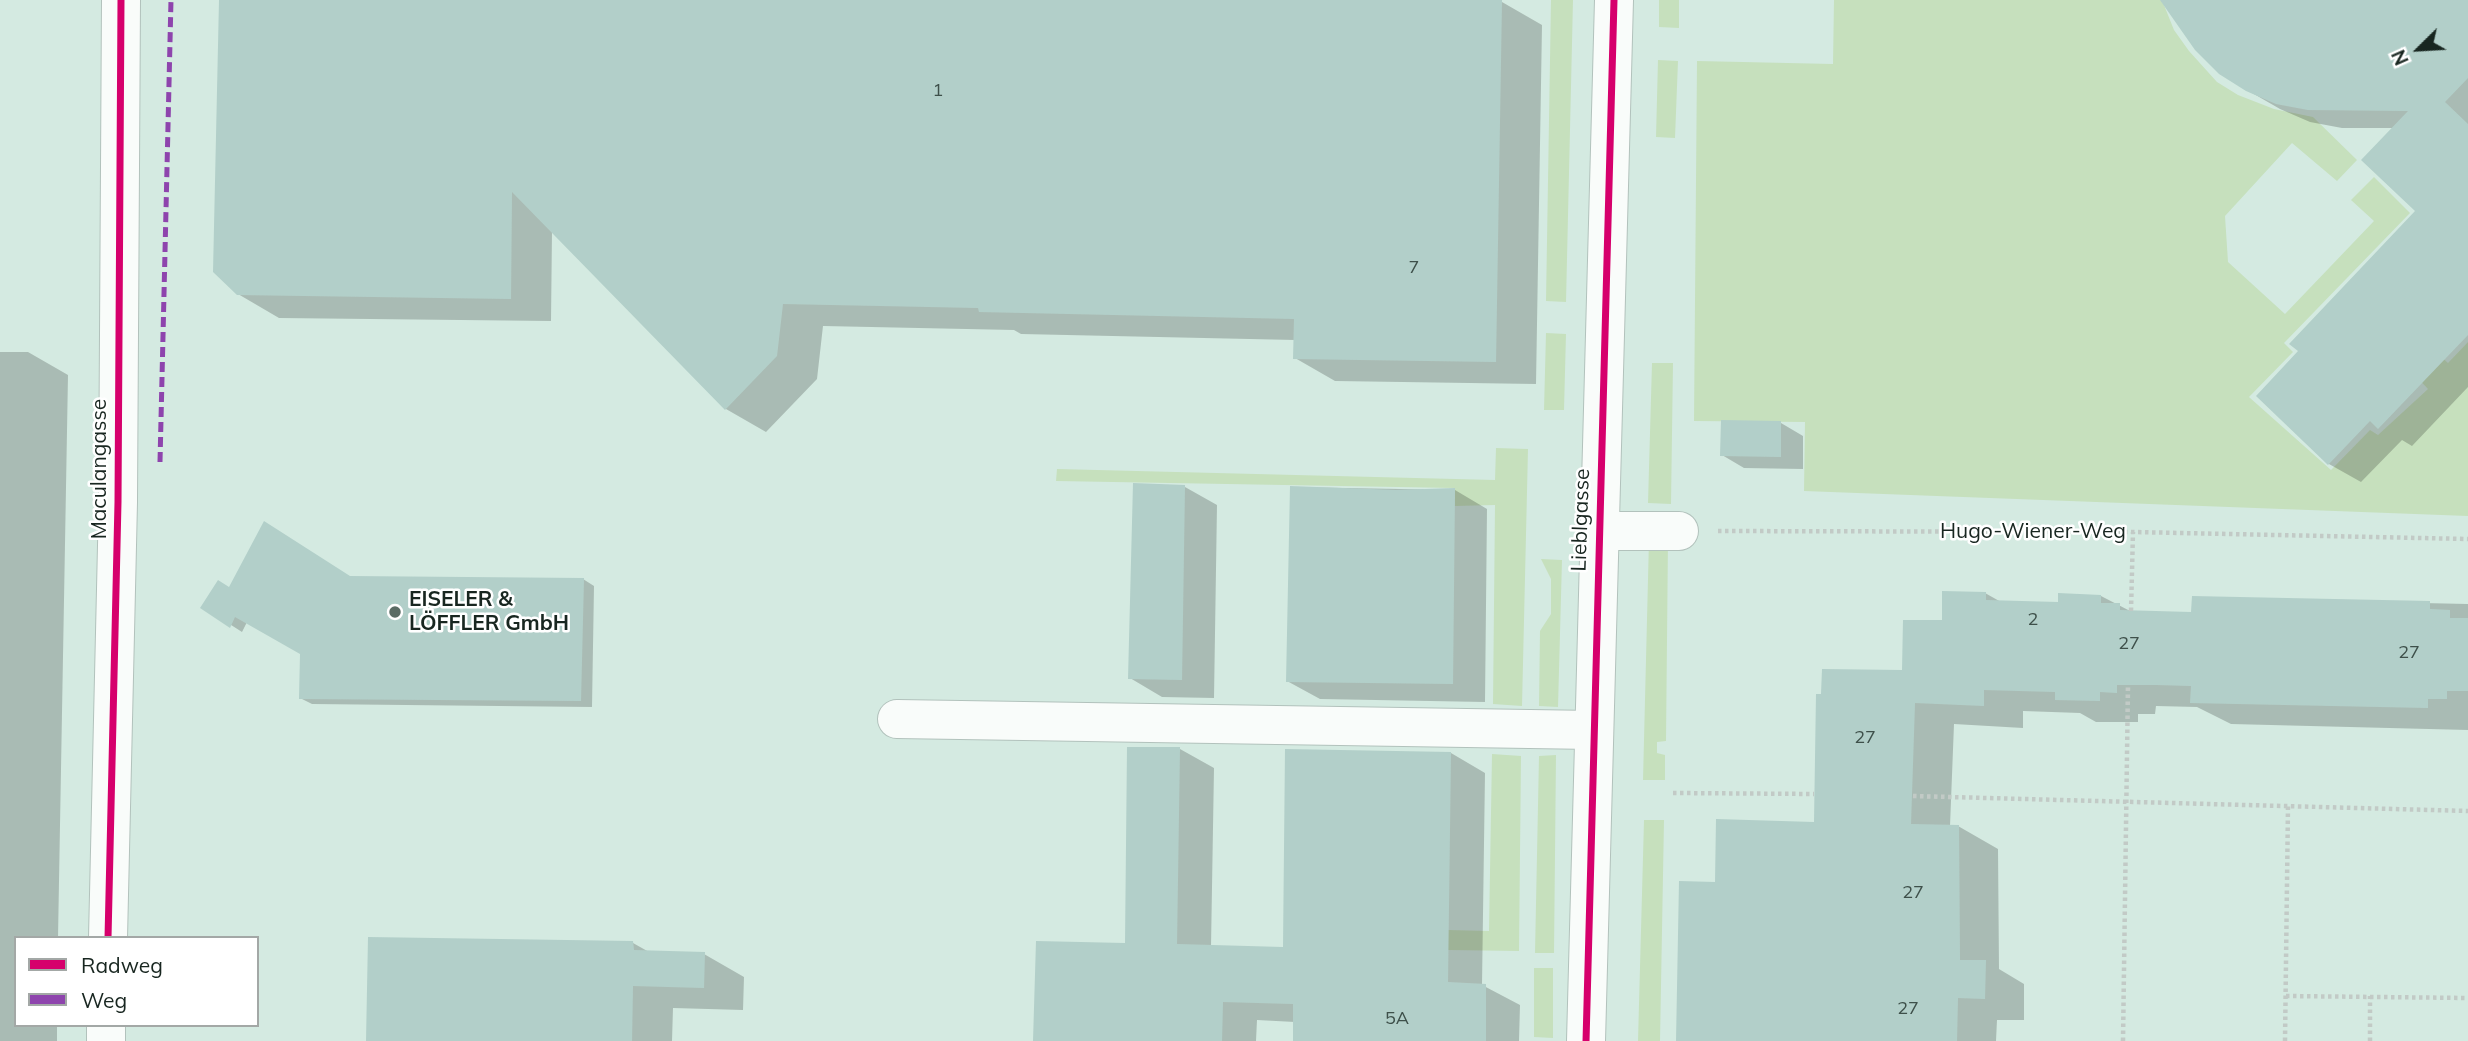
<!DOCTYPE html>
<meta charset="utf-8">
<style>
body{margin:0}
#map{position:relative;width:2468px;height:1041px;overflow:hidden;background:#d4eae1;font-family:Mulish,sans-serif}
canvas{display:block}
.legend{position:absolute;left:14px;top:936px;width:245px;height:91px;box-sizing:border-box;background:#fff;border:2px solid #a3a8a6;margin:0;padding:9px 12px;list-style:none;font-size:21px;color:#182620}
.legend li{display:flex;align-items:center;gap:14px;height:35px}
.legend b{width:35px;border:2px solid #a3a8a6}
.north{position:absolute;left:2384px;top:14px;width:70px;height:70px;-webkit-text-stroke:5px #fff;paint-order:stroke;rotate:246deg;font-size:19px;font-weight:700;line-height:28px;text-align:center;color:#182620}
.north::after{content:'';display:block;margin:auto;width:24px;height:32px;background:#182620;clip-path:polygon(50% 0,100% 100%,50% 72%,0 100%)}
</style>
<div id="map">
<canvas width="2468" height="1041"></canvas>
<ul class="legend">
<li><b style="height:9px;background:#d6006c"></b>Radweg</li>
<li><b style="height:9px;background:#8e44ad"></b>Weg</li>
</ul>
<div class="north">N</div>
</div>
<script>
const ctx = document.querySelector('canvas').getContext('2d');
ctx.lineJoin = 'round';
function fillPath(path, color) { ctx.fillStyle = color; ctx.fill(path, 'evenodd'); }
const shape = rows => new Path2D(rows.map(r => 'M' + r).join(''));
function trace(path, color, width, dash) { ctx.strokeStyle = color; ctx.lineWidth = width; ctx.lineCap = dash ? 'butt' : 'round'; ctx.setLineDash(dash || []); ctx.stroke(path); }
function write(font, color, halo, rows, align = 'center') {
  ctx.font = font + ' Mulish,sans-serif'; ctx.lineWidth = 5; ctx.setLineDash([]); ctx.textBaseline = 'middle'; ctx.strokeStyle = halo; ctx.fillStyle = color; for (const [text, x, y, turn = 0] of rows) {
    ctx.save(); ctx.translate(x, y); ctx.rotate((+turn || 0) * Math.PI / 180); ctx.textAlign = isNaN(turn) ? turn : align; if (halo) ctx.strokeText(text, 0, 0); ctx.fillText(text, 0, 0); ctx.restore();
  }
}
const green = shape([
 [1551,0,1573,0,1566,302,1546,301],
 [1659,0,1679,0,1679,28,1659,27],
 [1834,0,2162,0,2174,30,2189,51,2217,82,2238,95,2274,109,2313,117,2357,160,2337,181,2292,143,2225,216,2228,262,2285,314,2374,221,2351,200,2374,177,2410,213,2284,343,2293,352,2249,397,2331,470,2370,430,2378,435,2428,389,2394,353,2413,331,2448,363,2468,342,2468,516,1804,491,1805,422,1694,421,1697,61,1833,64],
 [1658,60,1678,61,1675,138,1656,137],
 [1546,333,1566,334,1564,410,1544,410],
 [1652,363,1673,363,1671,504,1648,503],
 [1496,448,1528,449,1522,706,1493,704,1495,505,1455,506,1455,488,1056,481,1057,469,1495,480],
 [1649,539,1668,539,1666,741,1657,742,1657,753,1665,755,1665,780,1643,780],
 [1541,559,1562,560,1558,707,1539,706,1540,631,1551,614,1551,579],
 [1492,754,1521,756,1519,951,1448,950,1448,930,1489,931],
 [1556,755,1554,953,1535,953,1539,756],
 [1644,820,1664,820,1660,1041,1638,1041],
 [1534,968,1553,968,1553,1038,1534,1037]
]);
const shadow = shape([
 [221,0,1502,2,1542,25,1536,384,1335,381,1295,358,1295,340,1021,334,1014,330,823,326,817,379,766,432,726,409,552,231,551,321,279,318,238,294],
 [2168,0,2468,0,2468,387,2412,446,2402,440,2361,482,2329,464,2258,396,2300,351,2418,211,2394,128,2342,128,2310,122,2280,109,2247,90],
 [0,352,28,352,68,375,58,938,16,938,16,1025,57,1025,57,1041,0,1041],
 [1781,423,1803,436,1803,469,1744,468,1722,455],
 [1185,487,1217,505,1214,698,1162,697,1130,678],
 [1291,487,1455,490,1487,509,1485,702,1320,699,1287,681],
 [351,578,583,579,594,586,592,707,312,704,300,698,302,653,247,622,242,632,203,607,230,588],
 [1985,593,2001,602,2059,604,2101,596,2132,612,2193,614,2193,598,2468,604,2468,730,2231,724,2197,707,2156,706,2155,714,2138,714,2138,722,2096,722,2080,713,2023,711,2023,728,1954,724,1950,826,1958,826,1998,849,1999,969,2024,984,2024,1020,1997,1020,1996,1041,1678,1041,1716,884,1815,824,1904,672,1944,622],
 [1180,749,1214,768,1211,947,1284,949,1451,753,1485,773,1482,985,1520,1005,1519,1041,1294,1041,1295,1022,1257,1020,1256,1041,1035,1041,1126,945],
 [633,943,649,952,704,954,744,977,743,1010,673,1008,672,1041,368,1041]
]);
const building = shape([
 [219,0,1502,0,1496,362,1293,359,1294,319,979,312,978,308,783,304,777,356,725,410,512,192,511,299,237,295,213,272],
 [2160,0,2468,0,2468,78,2445,102,2468,124,2468,335,2378,429,2370,421,2328,465,2256,396,2298,351,2289,344,2415,211,2361,160,2408,111,2308,110,2276,104,2246,91,2219,74,2195,50],
 [1721,420,1781,421,1781,457,1720,456],
 [1133,483,1185,485,1182,680,1128,679],
 [1290,486,1396,490,1455,488,1453,684,1286,682],
 [264,521,350,576,584,578,581,701,299,699,300,654,235,617,230,628,200,608,218,580,229,587],
 [1942,591,1986,592,1986,600,2058,602,2058,593,2101,595,2101,603,2120,603,2120,610,2191,612,2192,596,2430,601,2430,609,2450,610,2450,618,2468,618,2468,691,2447,691,2447,699,2428,699,2428,708,2190,703,2191,686,2157,685,2117,685,2117,693,2100,692,2100,701,2055,700,2055,692,1984,690,1984,706,1915,703,1911,824,1959,825,1960,960,1986,960,1985,999,1958,998,1957,1041,1676,1041,1679,881,1715,882,1716,819,1814,822,1816,694,1821,694,1822,669,1902,670,1903,620,1942,620],
 [1127,747,1180,747,1177,944,1283,947,1285,749,1451,752,1448,982,1486,984,1486,1041,1293,1041,1293,1004,1223,1002,1222,1041,1033,1041,1036,941,1125,943],
 [368,937,633,941,634,950,705,952,704,988,633,986,632,1041,366,1041]
]);
const path = shape([
 [1718,531,2133,532,2468,539],
 [2131,611,2133,532],
 [1673,793,1814,794],
 [1913,796,2468,811],
 [2286,996,2468,998],
 [2123,1041,2128,684],
 [2285,1041,2288,805],
 [2370,1041,2370,996]
]);
const minor = shape([
 [1598,531,1679,531],
 [897,719,1593,730],
 [108,938,118,502,121,0],
 [106,1041,106,1025],
 [1586,1041,1614,0]
]);
const quiet = shape([
 [160,462,171,0]
]);
const cycleway = shape([
 [108,938,118,502,121,0],
 [1586,1041,1614,0]
]);
const markers = [
 [395,612,7,"#5a6b64"]
];
const numberNames = [
 ["1",938,91],
 ["7",1414,268],
 ["2",2033,620],
 ["27",2129,644],
 ["27",2409,653],
 ["27",1865,738],
 ["27",1913,893],
 ["27",1908,1009],
 ["5A",1397,1019]
];
const streetNames = [
 ["Maculangasse",100,469,-90],
 ["Lieblgasse",1581,520,-88],
 ["Hugo-Wiener-Weg",2033,532]
];
const poiNames = [
 ["EISELER &",409,600],
 ["LÖFFLER GmbH",409,624]
];
fillPath(green, '#c6e0bd');
fillPath(shadow, '#0003');
fillPath(building, '#b2cfc9');
trace(minor, '#b2c2bc', 40);
trace(path, '#c2cac6', 4.5, [3.5, 3.5]);
trace(minor, '#f9fcfa', 38);
trace(quiet, '#8e44ad', 5, [10, 5]);
trace(cycleway, '#d6006c', 7);
for (const [x, y, r, color] of markers) { const dot = new Path2D(); dot.arc(x, y, r, 0, 2 * Math.PI); ctx.fillStyle = color; ctx.fill(dot); trace(dot, '#fff', 2.5); }
write('18px', '#3e504a', null, numberNames);
write('21px', '#182620', '#fff', streetNames);
write('bold 21px', '#182620', '#fff', poiNames, 'left');
</script>
